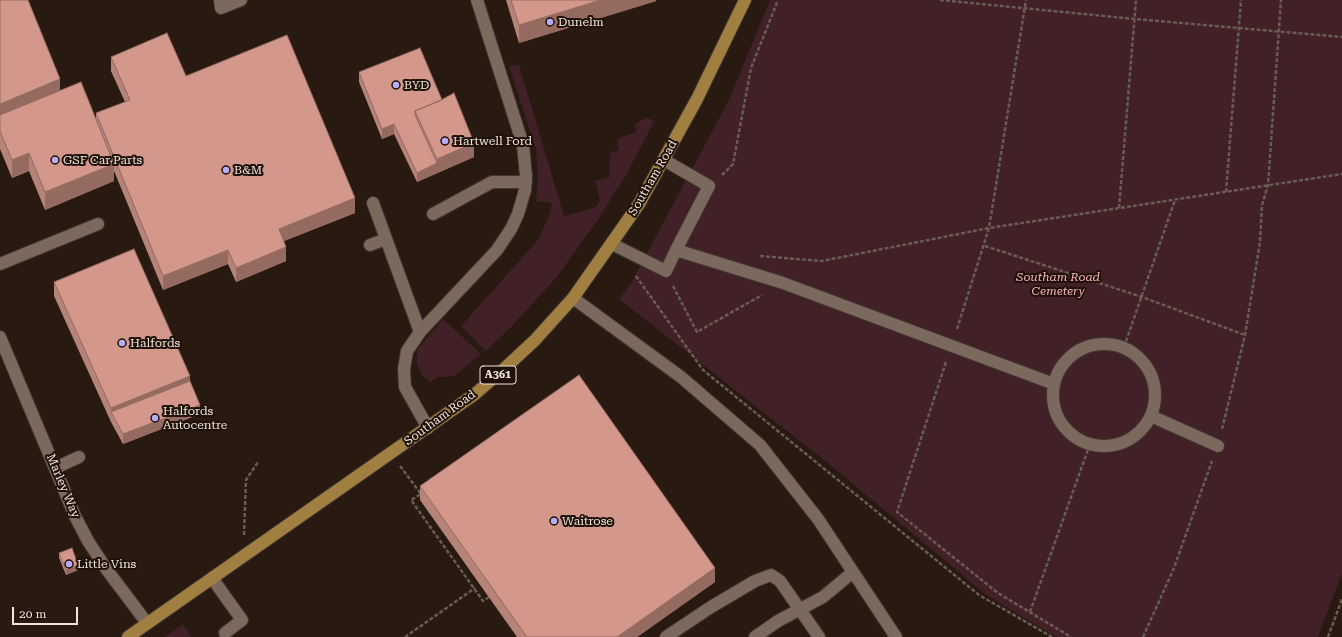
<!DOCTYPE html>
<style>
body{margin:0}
#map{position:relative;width:1342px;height:637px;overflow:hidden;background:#281a10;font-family:"Roboto Serif",serif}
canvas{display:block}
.scale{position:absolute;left:12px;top:607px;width:66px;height:18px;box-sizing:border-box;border:2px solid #efe5de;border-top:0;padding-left:5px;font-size:12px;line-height:14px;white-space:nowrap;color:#efe5de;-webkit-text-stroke:3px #1f1107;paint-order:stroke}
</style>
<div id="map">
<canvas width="1342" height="637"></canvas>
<div class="scale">20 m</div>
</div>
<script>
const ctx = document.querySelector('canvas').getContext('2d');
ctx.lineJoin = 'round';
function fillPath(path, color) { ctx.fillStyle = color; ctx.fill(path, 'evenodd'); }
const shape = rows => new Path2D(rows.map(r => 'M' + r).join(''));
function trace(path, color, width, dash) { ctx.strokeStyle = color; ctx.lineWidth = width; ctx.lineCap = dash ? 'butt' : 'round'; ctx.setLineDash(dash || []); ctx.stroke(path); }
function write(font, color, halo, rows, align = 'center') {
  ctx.font = font + ' "Roboto Serif",serif'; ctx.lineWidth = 4; ctx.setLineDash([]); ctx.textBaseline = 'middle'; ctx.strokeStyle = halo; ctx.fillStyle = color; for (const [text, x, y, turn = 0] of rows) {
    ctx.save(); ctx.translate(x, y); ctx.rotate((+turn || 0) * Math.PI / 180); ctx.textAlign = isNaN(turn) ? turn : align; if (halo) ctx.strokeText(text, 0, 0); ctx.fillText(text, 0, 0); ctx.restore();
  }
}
const green = shape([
 [770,0,1342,0,1342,573,1318,637,1056,637,985,594,823,459,619,299,630,285,730,98],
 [519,65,564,216,596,207,600,200,595,181,610,177,610,153,619,150,617,139,636,132,635,124,647,117,654,122,626,175,597,221,556,278,511,327,486,351,461,326,537,241,548,219,552,203,536,201,538,174,536,150,509,66],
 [443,319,481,354,454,376,437,377,431,382,422,375,417,364,417,350],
 [183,624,191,637,165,637]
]);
const path = shape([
 [940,0,1135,19,1342,37],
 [722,175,733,164,751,68,778,0],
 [1226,192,1241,0],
 [1119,208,1136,0],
 [985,246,1142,297,1245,335],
 [760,256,822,261,989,228,1342,174],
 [636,276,703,370,979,595,1052,637],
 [673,286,697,332,762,295],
 [957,329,989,228,1026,0],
 [1124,347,1175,200],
 [946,362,897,512,998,593,1071,637],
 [1222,429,1245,335,1260,242,1262,205,1268,185,1281,0],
 [400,466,421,494,411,500,483,601,489,597],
 [244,535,246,480,258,462],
 [1030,612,1090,444],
 [405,637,475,588],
 [1143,637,1174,568,1212,461],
 [1328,637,1342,599]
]);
const minor = shape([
 [220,0,221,8,241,0],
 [664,160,709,186,676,250],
 [373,203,420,332],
 [433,214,492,182,526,182],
 [612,244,666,271,676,250,783,283,1054,384],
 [370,245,386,239],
 [0,264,98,224],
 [573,298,681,377,760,445,818,519,896,637],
 [0,337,75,516,88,541,107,570,147,623],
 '1053 395a51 51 0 1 1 102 0a51 51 0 1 1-102 0Z',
 [1151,416,1218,446],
 [428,428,405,387,404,369,407,351,420,332,497,250,511,229,518,214,525,190,526,176,523,145,477,0],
 [55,468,79,457],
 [212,578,242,620,225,633],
 [666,637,711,607,755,581,771,575,780,581,819,637],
 [755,637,778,621,823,597,853,572]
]);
const major = shape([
 [128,637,475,394,504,369,535,340,573,298,639,204,697,99,745,0]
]);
const wall = shape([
 [0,0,60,91,96,119,96,113,125,102,111,71,111,57,186,76,355,213,284,241,286,261,236,282,228,264,163,290,114,171,114,181,45,210,29,171,12,178,0,149],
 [506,0,656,0,656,1,519,43],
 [359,72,442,100,474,157,417,182,394,134,382,139,359,82],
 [54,282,190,381,200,414,123,444,111,422,54,296],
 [420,486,715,582,637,637,517,637,420,500],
 [59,553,78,570,66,575,59,558]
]);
const shadedWall = shape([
 [601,0,656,0,656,1,519,43,519,25],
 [60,79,60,97,0,121,0,104],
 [394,124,394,134,382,139,382,129],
 [474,143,474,157,417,182,417,173,437,163,437,159],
 [29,153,29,171,12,178,12,160],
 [114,164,114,181,45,210,45,192],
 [355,198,355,213,279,243,279,229],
 [286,247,286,261,236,282,236,268],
 [228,250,228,264,163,290,163,276],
 [190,376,190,391,111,412,111,408],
 [200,405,200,414,123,444,123,434],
 [78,565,78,570,66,575,66,570],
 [715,568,715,582,637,637,617,637]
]);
const building = shape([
 [0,0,28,0,60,79,0,104,0,0],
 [511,0,601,0,519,25,511,0],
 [167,33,186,76,287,35,355,198,279,229,286,247,236,268,228,250,163,276,96,113,130,100,111,57,167,33],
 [420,48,442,100,415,111,415,115,437,163,417,173,394,124,382,129,359,72,420,48],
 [81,82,114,164,45,192,29,153,12,160,0,131,0,115,81,82],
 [454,93,474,143,437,159,415,111,443,99,454,93],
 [134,249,190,376,111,408,54,282,134,249],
 [579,375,715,568,617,637,527,637,420,486,579,375],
 [190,381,200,405,123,434,111,412,190,381],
 [72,548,78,565,66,570,59,553,72,548]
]);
const markers = [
 [550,22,4,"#b9abf7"],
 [396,85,4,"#b9abf7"],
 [445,141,4,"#b9abf7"],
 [55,160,4,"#b9abf7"],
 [226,170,4,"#b9abf7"],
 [122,343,4,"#b9abf7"],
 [155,418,4,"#b9abf7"],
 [554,521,4,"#b9abf7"],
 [69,564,4,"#b9abf7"]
];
const shields = [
 [498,375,36]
];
const shieldNames = [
 ["A361",498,375]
];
const poiNames = [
 ["Dunelm",558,22],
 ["BYD",404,85],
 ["Hartwell Ford",453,141],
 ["GSF Car Parts",63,160],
 ["B&M",234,170],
 ["Halfords",130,343],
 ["Halfords",163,411],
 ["Autocentre",163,425],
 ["Waitrose",562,521],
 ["Little Vins",77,564]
];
const streetNames = [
 ["Southam Road",653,178,-60],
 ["Southam Road",440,418,-36],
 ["Marley Way",63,486,67]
];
const parkNames = [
 ["Southam Road",1058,277],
 ["Cemetery",1058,291]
];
fillPath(green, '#422027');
trace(minor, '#423631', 14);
trace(major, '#423631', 14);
trace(path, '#695c53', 2.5, [4, 2]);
trace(minor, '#7a695c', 12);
trace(major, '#a17f40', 12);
fillPath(wall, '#b58378');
fillPath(shadedWall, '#946a61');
fillPath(building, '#d3988b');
trace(building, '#946a61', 1);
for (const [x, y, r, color] of markers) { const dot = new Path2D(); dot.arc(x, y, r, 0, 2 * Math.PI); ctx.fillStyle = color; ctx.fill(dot); trace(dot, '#1f1107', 1.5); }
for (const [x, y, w] of shields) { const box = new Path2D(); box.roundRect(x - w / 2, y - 9, w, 18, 3); ctx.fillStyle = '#1f1107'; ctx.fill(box); trace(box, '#efe5de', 1); }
write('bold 11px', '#efe5de', null, shieldNames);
write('12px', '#efe5de', '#1f1107', poiNames, 'left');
write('12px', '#efe5de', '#1f1107', streetNames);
write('italic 12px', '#f8b2bf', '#1f1107', parkNames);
</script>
